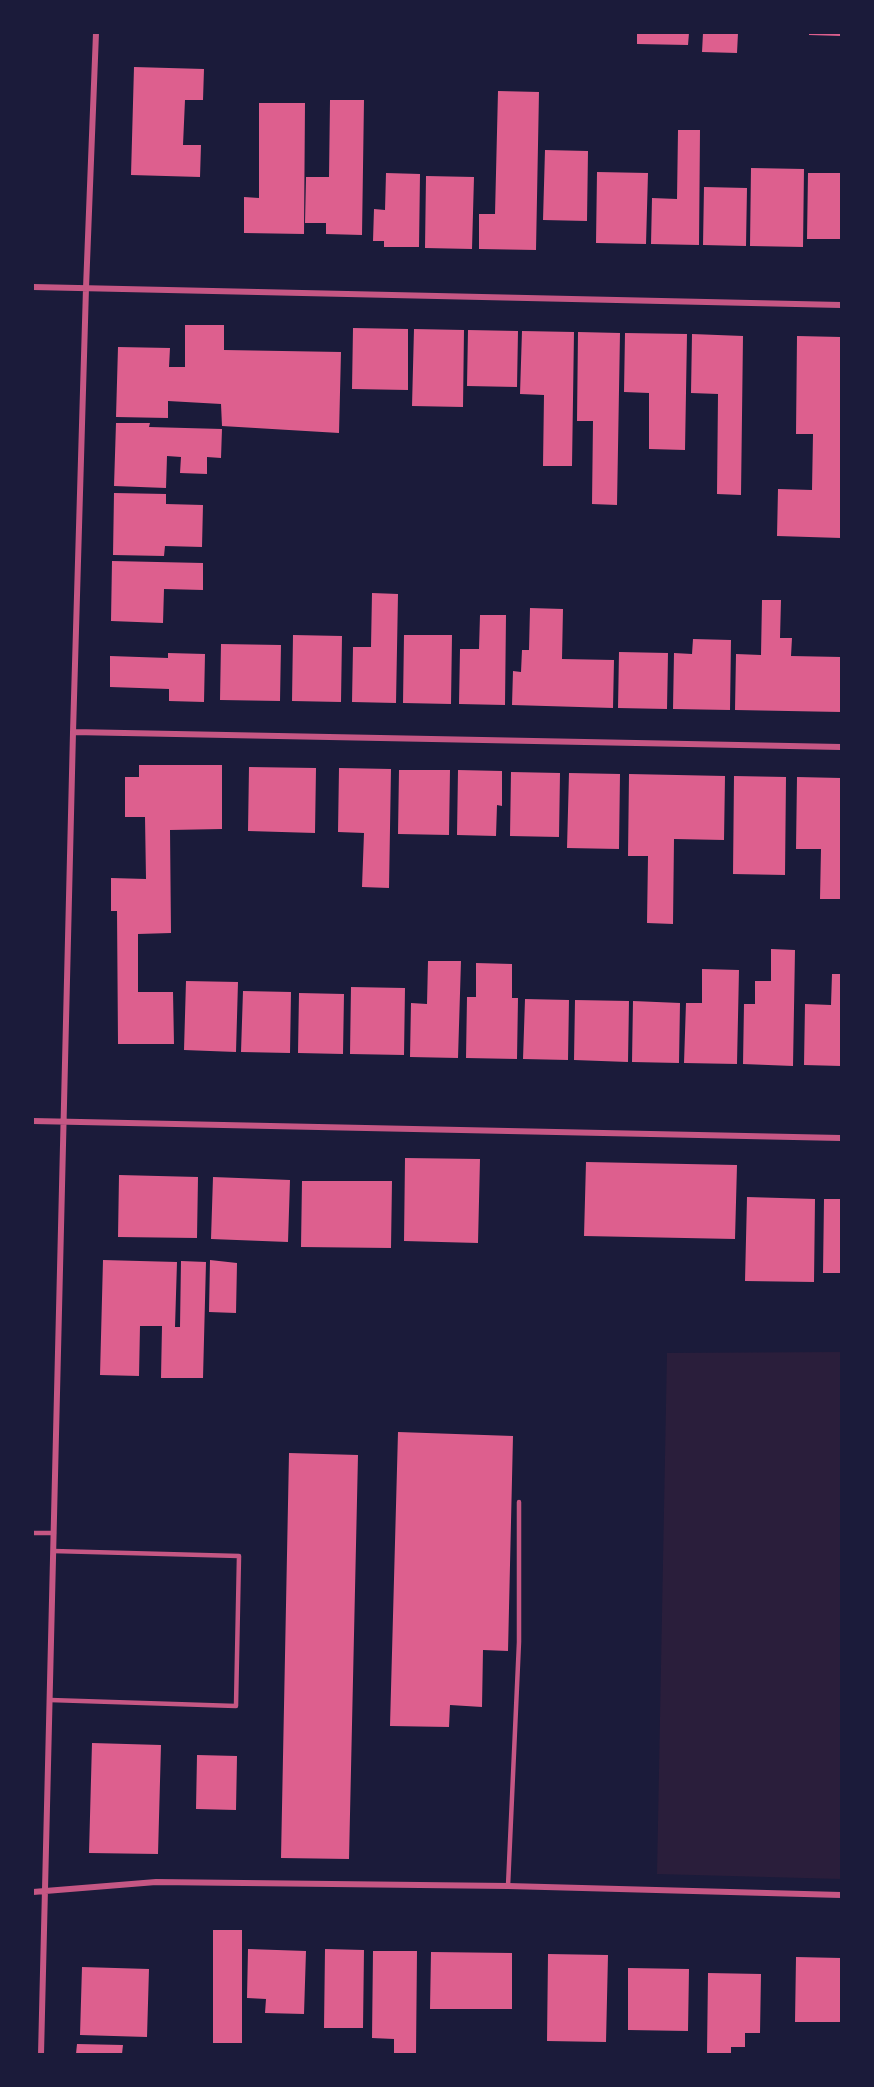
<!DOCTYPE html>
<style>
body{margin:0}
#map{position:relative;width:874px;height:2087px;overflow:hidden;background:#1b1b3a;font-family:"Open Sans",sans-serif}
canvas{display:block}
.frame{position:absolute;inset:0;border:34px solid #1b1b3a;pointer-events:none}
</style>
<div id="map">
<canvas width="874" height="2087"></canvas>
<div class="frame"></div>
</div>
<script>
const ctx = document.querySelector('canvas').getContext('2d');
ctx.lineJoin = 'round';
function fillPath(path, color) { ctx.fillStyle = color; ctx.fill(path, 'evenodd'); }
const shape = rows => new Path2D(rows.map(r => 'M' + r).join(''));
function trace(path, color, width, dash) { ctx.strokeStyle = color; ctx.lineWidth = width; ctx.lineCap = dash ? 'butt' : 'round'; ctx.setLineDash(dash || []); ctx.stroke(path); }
const green = shape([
 [841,1352,841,1879,657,1874,667,1353]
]);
const building = shape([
 [637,33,689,33,688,45,637,44],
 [703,33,738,33,737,53,702,52],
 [809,33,841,33,841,36,809,35],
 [134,67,204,69,203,100,185,100,183,145,201,145,200,177,131,175],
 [498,91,539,92,536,250,479,249,479,214,495,214],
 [330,100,364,100,362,235,326,234,326,223,305,223,306,177,329,177],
 [259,103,305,103,304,234,244,233,244,197,259,198],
 [678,130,700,130,699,245,651,244,652,198,677,199],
 [545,150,588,151,587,221,543,220],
 [751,168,804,169,803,247,750,246],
 [597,172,648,173,646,244,596,243],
 [386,173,420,174,419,247,384,247,384,241,373,241,374,209,385,210],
 [808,173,841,173,841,239,807,239],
 [426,176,474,177,472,249,425,248],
 [704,187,747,188,746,246,703,245],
 [185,325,224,325,224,350,341,352,339,433,222,426,221,404,168,401,168,418,116,417,118,347,170,348,169,367,185,367],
 [353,328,408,329,408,390,352,389],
 [414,329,464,330,463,407,412,406],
 [468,330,518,331,517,387,467,386],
 [522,331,574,332,572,466,543,466,544,395,520,394],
 [578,332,620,333,617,505,592,504,593,421,577,421],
 [625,333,687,334,685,450,649,449,649,393,624,392],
 [692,334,743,336,741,495,717,494,718,394,691,393],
 [797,336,841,337,841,538,777,536,778,489,812,490,813,434,796,434],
 [116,423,150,423,149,427,222,429,221,458,207,457,207,474,180,473,181,457,167,456,166,488,114,486],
 [114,493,166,494,166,504,203,505,202,547,165,546,164,556,113,555],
 [112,561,203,563,203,590,164,589,163,623,111,621],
 [372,593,398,594,396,703,352,702,353,647,371,647],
 [762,600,781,600,780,638,792,638,791,656,841,657,841,712,735,710,736,654,761,655],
 [530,608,563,609,562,659,614,660,613,708,512,705,513,671,521,672,522,650,529,650],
 [480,615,506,615,505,705,459,704,460,649,479,649],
 [293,635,342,636,341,702,292,701],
 [404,635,452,635,451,704,403,703],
 [693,639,731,640,730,710,673,709,674,653,692,654],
 [221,644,281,645,280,701,220,700],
 [619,652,668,653,667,709,618,708],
 [168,653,205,654,204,702,169,701,169,689,110,687,110,656,168,658],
 [139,765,222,765,222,829,170,830,171,933,138,934,138,992,173,992,174,1044,118,1044,117,911,111,911,111,878,146,879,145,817,125,817,125,777,139,777],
 [249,767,316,768,315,833,248,831],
 [339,768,391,769,389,888,362,887,364,833,338,832],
 [399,770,450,770,449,835,398,834],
 [458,770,502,771,502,806,497,805,496,836,457,835],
 [511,772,560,773,559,837,510,836],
 [569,773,620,774,619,849,567,848],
 [629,774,725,776,724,840,674,839,673,924,647,923,648,856,628,856],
 [734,776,786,777,785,875,733,874],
 [797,777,841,778,841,899,820,899,821,849,796,849],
 [771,949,795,950,793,1066,743,1064,744,1004,755,1004,755,981,771,981],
 [428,961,461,961,458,1058,410,1057,411,1003,427,1004],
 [476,963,512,964,512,998,518,998,517,1059,466,1058,467,997,476,997],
 [702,969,739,970,737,1064,684,1063,686,1003,702,1003],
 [832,974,841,974,841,1066,804,1065,805,1004,831,1005],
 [186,981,238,982,236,1052,184,1050],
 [351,987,405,988,404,1055,350,1054],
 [243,991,291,992,290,1053,241,1052],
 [299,993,344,994,343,1054,298,1053],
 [525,999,569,1000,568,1060,523,1059],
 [575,1000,629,1001,628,1062,574,1060],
 [633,1001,680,1003,679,1063,632,1062],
 [405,1158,480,1159,478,1243,404,1241],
 [586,1162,737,1165,735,1239,584,1236],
 [119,1175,198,1177,197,1238,118,1237],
 [213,1177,290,1180,288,1242,211,1239],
 [302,1181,392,1181,391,1248,301,1247],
 [747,1197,815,1199,814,1282,745,1281],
 [824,1199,841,1199,841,1273,823,1273],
 [103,1260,177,1262,175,1327,180,1327,181,1261,206,1262,203,1378,161,1378,162,1326,140,1326,139,1376,100,1375],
 [210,1260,237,1263,236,1313,209,1312],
 [398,1432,513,1436,508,1651,483,1650,482,1707,450,1705,449,1727,390,1726],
 [289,1453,358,1455,349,1859,281,1858],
 [92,1743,161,1745,158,1854,89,1853],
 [197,1755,237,1756,236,1810,196,1809],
 [213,1930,242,1930,242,2043,213,2043],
 [248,1949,306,1951,304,2014,265,2013,266,1999,247,1998],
 [325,1949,364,1950,363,2028,324,2028],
 [373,1951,417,1951,416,2054,394,2054,394,2039,372,2038],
 [431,1952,512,1953,512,2009,430,2009],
 [548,1954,608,1955,606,2042,547,2041],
 [796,1957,841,1958,841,2022,795,2022],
 [82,1967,149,1969,147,2037,80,2035],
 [628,1968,689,1969,688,2031,628,2030],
 [708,1973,761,1974,760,2033,745,2033,745,2047,731,2047,731,2054,707,2054],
 [77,2044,123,2045,122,2054,76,2054]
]);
const service = shape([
 [33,1533,54,1533],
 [50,1700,236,1706,239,1556,53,1551],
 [508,1886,519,1642,519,1502]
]);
const minor = shape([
 [33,287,841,305],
 [73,732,841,747],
 [33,1121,841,1138],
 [33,1892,156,1882,508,1886,841,1895],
 [41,2054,73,732,86,288,96,33]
]);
fillPath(green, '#2a1e3b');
fillPath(building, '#dd5f8e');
trace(service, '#c65784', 4.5);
trace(minor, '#c65784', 6);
</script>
